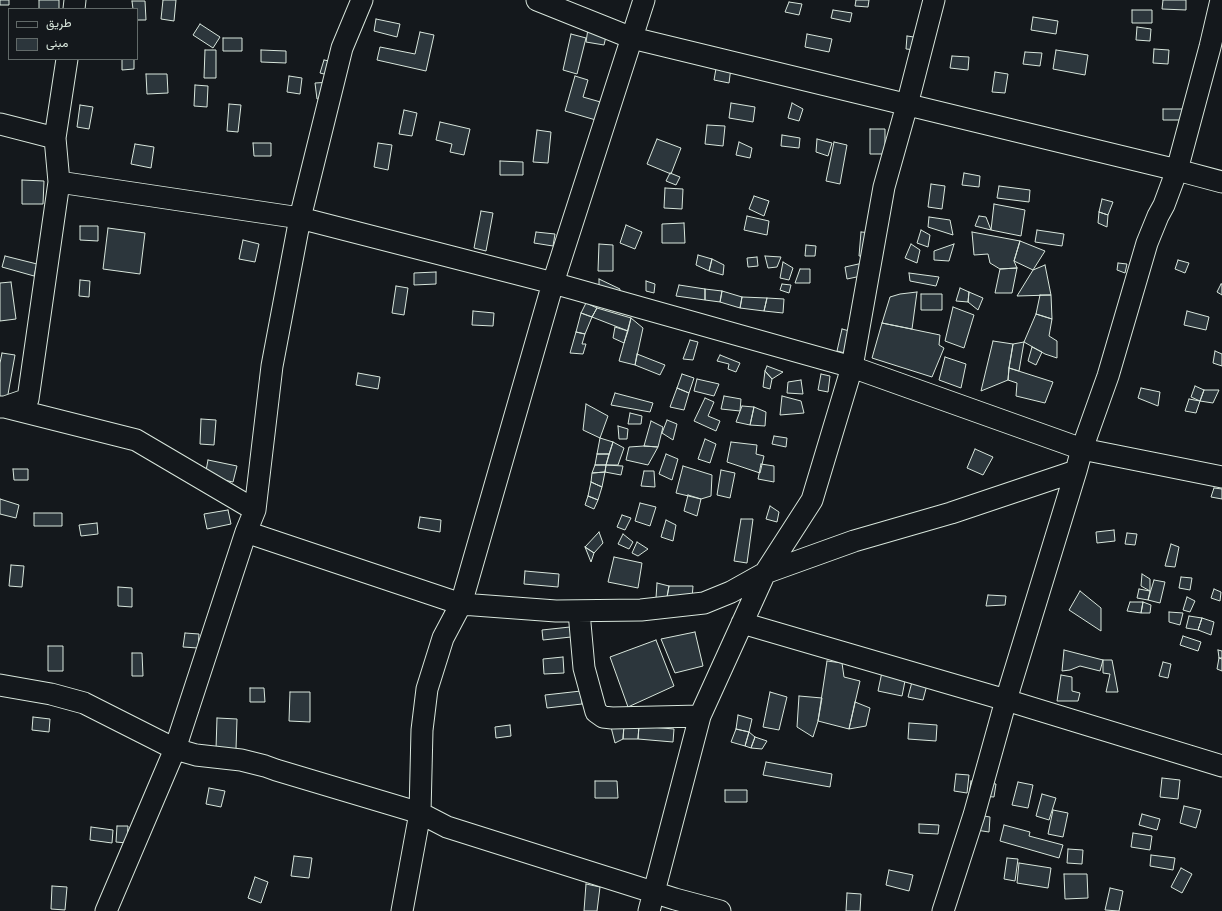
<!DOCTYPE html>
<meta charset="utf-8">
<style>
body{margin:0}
#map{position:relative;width:1222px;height:911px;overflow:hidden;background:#14181c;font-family:"PT Sans",Vazirmatn,sans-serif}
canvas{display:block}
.legend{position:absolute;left:8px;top:8px;width:130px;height:52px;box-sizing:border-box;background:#14181c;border:1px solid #626a69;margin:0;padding:5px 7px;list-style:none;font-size:12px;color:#d8e6dc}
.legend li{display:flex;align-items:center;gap:8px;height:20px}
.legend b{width:20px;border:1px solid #626a69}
</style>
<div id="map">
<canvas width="1222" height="911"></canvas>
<ul class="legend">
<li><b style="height:5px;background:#14181c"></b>طريق</li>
<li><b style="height:11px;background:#2c363c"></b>مبنى</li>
</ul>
</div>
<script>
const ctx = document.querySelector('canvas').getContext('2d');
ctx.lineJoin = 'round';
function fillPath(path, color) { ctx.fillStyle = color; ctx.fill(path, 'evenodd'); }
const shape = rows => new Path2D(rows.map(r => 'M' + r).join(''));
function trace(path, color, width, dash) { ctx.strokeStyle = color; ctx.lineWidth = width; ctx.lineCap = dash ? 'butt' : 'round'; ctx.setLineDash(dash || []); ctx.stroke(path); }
const building = shape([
 [0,0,9,0,9,5,0,5,0,0],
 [39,0,59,0,59,9,39,9,39,0],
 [163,0,176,0,174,21,161,19,163,0],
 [856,0,869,0,868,7,855,6,856,0],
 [1163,0,1186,0,1186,10,1162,9,1163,0],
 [132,1,145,1,146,20,137,20,137,9,133,9,132,1],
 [789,2,802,4,799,15,785,12,789,2],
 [833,10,852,13,850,22,831,18,833,10],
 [1132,10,1152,10,1152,23,1132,23,1132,10],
 [1033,17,1058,21,1056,34,1031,30,1033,17],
 [376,19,400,24,397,37,374,31,376,19],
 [200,24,220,37,213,48,193,35,200,24],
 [1137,27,1151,29,1150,41,1136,40,1137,27],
 [588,29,607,32,604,45,586,42,588,29],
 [420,32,434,35,426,71,377,60,380,47,415,54,420,32],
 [571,34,586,38,577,74,563,70,571,34],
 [807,34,832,39,829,52,805,47,807,34],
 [907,36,928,39,927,51,906,49,907,36],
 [223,38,242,38,242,51,223,51,223,38],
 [1154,49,1169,50,1168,64,1153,63,1154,49],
 [205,50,216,50,216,78,204,78,205,50],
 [261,50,286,51,286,63,261,62,261,50],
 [1056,50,1088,55,1085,75,1053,69,1056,50],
 [1025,52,1042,53,1040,66,1023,64,1025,52],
 [952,56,969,57,968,70,950,68,952,56],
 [718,57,732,60,729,83,714,80,718,57],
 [122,59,134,59,134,69,122,70,122,59],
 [324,60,344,64,340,78,320,73,324,60],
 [995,72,1008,74,1005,93,992,92,995,72],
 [146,74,167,74,168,93,147,94,146,74],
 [289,76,302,78,300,94,287,92,289,76],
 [575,76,588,80,583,97,611,105,606,123,565,111,575,76],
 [332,82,333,97,317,99,315,83,332,82],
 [195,85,208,86,207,107,194,106,195,85],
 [731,103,755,107,753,122,729,118,731,103],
 [792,103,803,109,799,121,788,118,792,103],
 [229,104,241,105,238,132,227,131,229,104],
 [80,105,93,107,89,129,77,127,80,105],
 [1163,109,1186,109,1186,120,1163,120,1163,109],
 [404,110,417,113,412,136,399,134,404,110],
 [440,122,470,129,464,155,450,152,452,144,436,140,440,122],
 [707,125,725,126,723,146,705,144,707,125],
 [870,129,885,129,885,154,870,154,870,129],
 [537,130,551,132,548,163,533,162,537,130],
 [782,135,800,138,799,148,781,146,782,135],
 [657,139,681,148,671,174,647,164,657,139],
 [817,139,832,143,828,156,816,152,817,139],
 [739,142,752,148,750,158,736,155,739,142],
 [834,142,847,145,840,184,826,181,834,142],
 [253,143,271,143,271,156,254,156,253,143],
 [378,143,392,145,388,170,374,167,378,143],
 [135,144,154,147,151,168,131,164,135,144],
 [500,161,523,162,523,175,500,175,500,161],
 [670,173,680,177,676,185,666,181,670,173],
 [964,173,980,176,979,187,962,185,964,173],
 [22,180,44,181,43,204,22,204,22,180],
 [931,184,945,186,942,209,928,207,931,184],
 [999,186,1030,190,1029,202,997,198,999,186],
 [665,188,683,189,682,209,664,208,665,188],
 [754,196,769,201,764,216,749,209,754,196],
 [1102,199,1113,202,1108,215,1099,212,1102,199],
 [994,204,1025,210,1021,236,991,230,994,204],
 [481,211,493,213,486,251,474,248,481,211],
 [1099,212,1108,215,1107,227,1098,223,1099,212],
 [747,216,769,221,767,235,744,230,747,216],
 [979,216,986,217,991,230,975,226,979,216],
 [929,217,950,220,953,235,928,227,929,217],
 [684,223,685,243,662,243,662,224,684,223],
 [626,225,642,232,635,249,620,243,626,225],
 [80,226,98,226,98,241,80,240,80,226],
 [108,228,145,233,140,274,103,269,108,228],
 [921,230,930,235,928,247,917,243,921,230],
 [1037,230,1064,234,1062,246,1035,242,1037,230],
 [536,232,555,234,553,246,534,243,536,232],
 [861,232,873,233,872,257,859,256,861,232],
 [972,232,1020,241,1014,261,1017,268,1000,269,990,263,988,254,974,255,972,232],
 [243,240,259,244,255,262,239,259,243,240],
 [1020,241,1045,251,1033,270,1014,261,1020,241],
 [599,244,613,245,613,271,598,271,599,244],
 [911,244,920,250,917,263,905,258,911,244],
 [954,244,949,261,934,260,934,251,954,244],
 [806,245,816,246,815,256,805,256,806,245],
 [698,255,712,259,709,271,696,265,698,255],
 [5,256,37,264,34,276,2,267,5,256],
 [765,256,781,257,777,267,768,268,765,256],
 [757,257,758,266,748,267,747,258,757,257],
 [712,259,724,265,723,275,709,271,712,259],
 [1178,260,1189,263,1185,273,1175,269,1178,260],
 [783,262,793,268,789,280,780,278,783,262],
 [863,263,866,275,847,279,845,267,863,263],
 [1118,263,1127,264,1125,273,1117,270,1118,263],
 [1045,265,1051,295,1017,296,1033,270,1045,265],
 [1017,268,1012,293,995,293,1000,269,1017,268],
 [800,269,810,269,810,283,795,283,800,269],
 [436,272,436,284,414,285,414,273,436,272],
 [909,273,939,277,936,286,910,281,909,273],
 [599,279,620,289,619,296,599,291,599,279],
 [80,280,90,281,89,297,79,296,80,280],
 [646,281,655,284,654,293,646,291,646,281],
 [11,282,16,319,0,321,0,283,11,282],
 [782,284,791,285,789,293,780,290,782,284],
 [1221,284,1222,284,1222,295,1217,292,1221,284],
 [679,285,705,289,705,300,676,296,679,285],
 [396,286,408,288,404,315,392,313,396,286],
 [960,288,969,292,968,302,956,301,960,288],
 [705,289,722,291,720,302,705,300,705,289],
 [722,291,742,297,740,308,720,302,722,291],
 [917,292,912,329,882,323,890,297,900,294,917,292],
 [969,292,983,298,978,310,968,302,969,292],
 [921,294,942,294,942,310,921,310,921,294],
 [1040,295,1051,295,1052,319,1036,314,1040,295],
 [742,297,767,298,764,311,740,308,742,297],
 [767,298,784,299,783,313,764,311,767,298],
 [586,303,597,308,592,317,581,313,586,303],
 [953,307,974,315,964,348,945,341,953,307],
 [597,308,631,318,628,331,592,317,597,308],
 [473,311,494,313,493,326,472,325,473,311],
 [1187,311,1209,317,1206,330,1184,325,1187,311],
 [581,313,592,317,585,334,576,332,581,313],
 [1036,314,1052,319,1049,336,1057,341,1057,358,1045,354,1024,342,1036,314],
 [631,318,643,328,635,365,619,361,631,318],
 [882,323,940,335,939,345,944,348,932,377,872,358,882,323],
 [615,327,628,331,624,343,613,338,615,327],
 [842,329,857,333,853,355,837,351,842,329],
 [576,332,585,334,582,344,586,344,583,354,570,353,576,332],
 [690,340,698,342,693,360,683,359,690,340],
 [993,341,1013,344,1009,368,1008,380,981,391,993,341],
 [1024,342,1019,371,1009,368,1013,344,1024,342],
 [1032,347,1042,352,1036,365,1028,361,1032,347],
 [1215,351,1222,354,1222,366,1213,363,1215,351],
 [2,353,15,355,7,400,0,399,0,363,2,353],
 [637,354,665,365,660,375,635,365,637,354],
 [720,355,740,363,736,372,728,369,729,364,717,361,720,355],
 [945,357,966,364,961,388,939,380,945,357],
 [767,366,783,372,772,379,765,371,767,366],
 [1009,368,1053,382,1045,403,1016,396,1017,383,1008,380,1009,368],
 [765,371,772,379,770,389,763,387,765,371],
 [358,373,380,377,378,389,356,385,358,373],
 [682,374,694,378,689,393,677,388,682,374],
 [821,374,830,376,828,392,818,390,821,374],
 [697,379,719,384,714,396,694,391,697,379],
 [801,380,803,394,787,393,788,382,801,380],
 [1195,386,1204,390,1200,401,1191,397,1195,386],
 [677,388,689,393,684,410,670,407,677,388],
 [1141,388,1160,392,1158,406,1138,398,1141,388],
 [1204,390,1219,390,1213,403,1200,401,1204,390],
 [615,393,653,403,650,412,611,405,615,393],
 [724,396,741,399,740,411,721,409,724,396],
 [782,396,801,401,804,413,780,415,782,396],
 [705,398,714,402,708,416,720,421,716,431,694,421,705,398],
 [1189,399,1200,401,1196,413,1185,411,1189,399],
 [586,404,608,416,600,438,583,430,586,404],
 [742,406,754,407,750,425,736,422,742,406],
 [754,407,766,412,765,426,750,425,754,407],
 [630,413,642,416,641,424,628,424,630,413],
 [201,419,216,420,214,445,200,444,201,419],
 [667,420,677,424,673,440,662,433,667,420],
 [651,421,663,427,658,447,644,446,651,421],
 [618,426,628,429,627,439,619,439,618,426],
 [774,436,787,438,786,447,772,444,774,436],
 [600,438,613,442,609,454,597,454,600,438],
 [705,439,716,444,710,463,698,459,705,439],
 [613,442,624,448,618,465,606,465,613,442],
 [731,442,757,445,756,454,764,456,760,473,727,462,731,442],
 [644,446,658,447,648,465,626,460,629,447,644,446],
 [975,449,993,457,983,475,967,468,975,449],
 [597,454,609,454,606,465,595,465,597,454],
 [666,454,678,459,672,480,659,474,666,454],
 [208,460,237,466,233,482,205,476,208,460],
 [761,464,774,466,774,482,758,479,761,464],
 [595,465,606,465,605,472,592,473,595,465],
 [606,465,623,466,621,475,605,472,606,465],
 [683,466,712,475,711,496,701,499,676,493,683,466],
 [13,469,28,469,28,480,14,480,13,469],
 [721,470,735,473,730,498,717,495,721,470],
 [644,471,654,471,655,487,641,486,644,471],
 [605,472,602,487,591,482,592,473,605,472],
 [591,482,602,487,598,500,588,496,591,482],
 [1214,488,1222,489,1222,499,1211,497,1214,488],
 [688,495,701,499,697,516,684,511,688,495],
 [588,496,598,500,594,509,585,505,588,496],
 [0,499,19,505,16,518,0,514,0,499],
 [640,503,656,507,650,526,635,521,640,503],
 [770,506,779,512,777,522,766,519,770,506],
 [228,510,231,524,207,529,204,514,228,510],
 [34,513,62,513,62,526,34,526,34,513],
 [622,515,631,518,625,530,617,527,622,515],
 [420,517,441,520,440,532,418,528,420,517],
 [741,519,753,519,747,563,734,561,741,519],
 [666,520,676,525,673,541,661,537,666,520],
 [97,523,98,534,81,536,79,525,97,523],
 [1114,530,1115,541,1097,543,1096,532,1114,530],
 [599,532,603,543,594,553,585,547,599,532],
 [1127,533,1137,534,1135,545,1125,544,1127,533],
 [623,534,633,542,629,549,618,544,623,534],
 [637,542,648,549,638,556,632,553,637,542],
 [1171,544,1179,547,1175,567,1165,566,1171,544],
 [585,547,594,553,591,562,585,547],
 [614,557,642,563,638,588,608,582,614,557],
 [11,565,24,566,22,587,9,586,11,565],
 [525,571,559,574,558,587,524,584,525,571],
 [1142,574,1150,579,1150,591,1141,586,1142,574],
 [1181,577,1192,578,1190,590,1179,588,1181,577],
 [1154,580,1165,582,1160,603,1148,600,1154,580],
 [657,583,669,586,667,597,656,598,657,583],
 [669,586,693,586,692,599,667,597,669,586],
 [118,587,132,588,132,607,118,606,118,587],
 [1139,589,1150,591,1148,600,1137,598,1139,589],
 [1214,589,1221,592,1220,601,1211,598,1214,589],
 [1080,591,1101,608,1101,631,1069,610,1080,591],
 [988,595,1006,596,1005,605,986,606,988,595],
 [1187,597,1195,601,1190,612,1183,610,1187,597],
 [1130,602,1143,602,1141,613,1127,611,1130,602],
 [1143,602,1151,605,1150,613,1141,613,1143,602],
 [1169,612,1183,613,1180,625,1169,622,1169,612],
 [1189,616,1202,618,1198,630,1186,628,1189,616],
 [1202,618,1214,622,1211,635,1198,630,1202,618],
 [570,627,571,637,543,640,542,630,570,627],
 [695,632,703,666,675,673,661,639,695,632],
 [185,633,199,634,198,648,183,647,185,633],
 [1183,636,1201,642,1198,651,1180,645,1183,636],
 [656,640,674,686,628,707,610,657,656,640],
 [48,646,63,646,63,671,48,671,48,646],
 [1064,650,1103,660,1100,671,1080,666,1070,670,1062,671,1064,650],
 [1218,650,1222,651,1222,658,1219,658,1218,650],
 [132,653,142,653,143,676,132,676,132,653],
 [563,657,564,673,544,674,543,659,563,657],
 [1219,658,1222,659,1222,671,1217,669,1219,658],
 [1103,660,1112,660,1118,692,1106,692,1110,674,1103,673,1103,660],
 [827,661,842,663,844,677,860,681,849,729,818,721,827,661],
 [1163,662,1171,664,1168,678,1159,676,1163,662],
 [882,672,906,676,902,696,878,691,882,672],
 [1061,675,1072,677,1072,691,1080,693,1078,701,1057,701,1061,675],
 [913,678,928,681,923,700,908,697,913,678],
 [250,688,264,688,265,702,250,702,250,688],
 [581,691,582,704,547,708,545,695,581,691],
 [290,692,310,692,310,722,289,721,290,692],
 [770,692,787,697,779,730,763,727,770,692],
 [799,696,822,698,818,721,813,737,797,727,799,696],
 [855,702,870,708,866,726,849,729,855,702],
 [738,715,752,719,749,732,736,729,738,715],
 [33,717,50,719,49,732,32,730,33,717],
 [217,718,237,719,236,749,216,749,217,718],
 [909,723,937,725,936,741,908,739,909,723],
 [510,725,511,736,496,738,495,727,510,725],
 [624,725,639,726,638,739,623,739,624,725],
 [624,725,623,739,615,743,611,727,624,725],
 [639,726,674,729,673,742,638,739,639,726],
 [736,729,749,732,745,746,731,742,736,729],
 [749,732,755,737,751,748,745,746,749,732],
 [755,737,767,741,762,749,751,748,755,737],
 [766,762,832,774,830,787,763,775,766,762],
 [956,774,969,775,967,793,954,791,956,774],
 [1162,778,1180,780,1178,799,1160,797,1162,778],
 [595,781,617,781,618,798,595,798,595,781],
 [971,781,996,784,994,797,969,795,971,781],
 [1018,782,1033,785,1028,808,1012,805,1018,782],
 [209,788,225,791,221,807,206,804,209,788],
 [725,790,747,790,747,802,725,802,725,790],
 [1042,794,1056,798,1049,820,1036,816,1042,794],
 [1184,806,1201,810,1196,828,1180,823,1184,806],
 [1053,810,1068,813,1063,837,1048,834,1053,810],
 [1142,814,1160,819,1157,830,1139,825,1142,814],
 [978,815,990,817,989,832,976,830,978,815],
 [919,824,939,825,938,834,919,833,919,824],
 [1004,825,1030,832,1029,836,1063,845,1059,858,1000,841,1004,825],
 [117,826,128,826,127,843,116,842,117,826],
 [91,827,113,830,112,843,90,840,91,827],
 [1133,833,1152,836,1150,850,1131,847,1133,833],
 [1068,849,1083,850,1082,864,1067,863,1068,849],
 [1151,855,1175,858,1173,870,1150,866,1151,855],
 [294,856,312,858,309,878,291,876,294,856],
 [1007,858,1018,859,1015,881,1004,879,1007,858],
 [1019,863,1051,868,1048,888,1017,883,1019,863],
 [1181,868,1192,874,1182,893,1171,887,1181,868],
 [889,870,913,875,909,891,886,885,889,870],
 [1064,874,1087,874,1088,898,1065,899,1064,874],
 [255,877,268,882,261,903,248,898,255,877],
 [586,884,600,887,597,911,584,911,586,884],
 [52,886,67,887,65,910,51,909,52,886],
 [1110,888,1123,891,1119,911,1105,910,1110,888],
 [847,893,861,894,860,911,846,911,847,893]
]);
const minor = shape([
 [537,0,632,38,1177,170,1222,182],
 [74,9,75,0],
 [0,124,55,138],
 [59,182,300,218,553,283,852,367,1082,449,1222,477],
 [0,407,5,407,28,399,59,182,55,138,67,59],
 [5,407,136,440,255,510],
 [246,532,461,604,556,611,641,610,704,603,731,592,765,573,854,541,951,513,1076,471,1082,449,1108,376,1147,243,1158,216,1164,205,1177,170,1210,47,1221,0],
 [579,612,584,668,596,712,603,717,612,718,700,716],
 [742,623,1006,700,1222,766],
 [0,685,51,694,84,703,175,749,196,755,241,760,265,766,276,770,420,813,447,827,675,899,720,911],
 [106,911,175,749,246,532,255,510,272,366,300,218,342,48,362,0],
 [402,911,420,813,422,730,427,689,443,638,461,604,553,283,644,0],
 [649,911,700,716,765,573,812,500,852,367,884,187,907,105,934,0],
 [943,911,974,815,1006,700,1076,471]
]);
fillPath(building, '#2c363c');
trace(building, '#d8e6dc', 1);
trace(minor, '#d8e6dc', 23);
trace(minor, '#14181c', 21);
</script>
